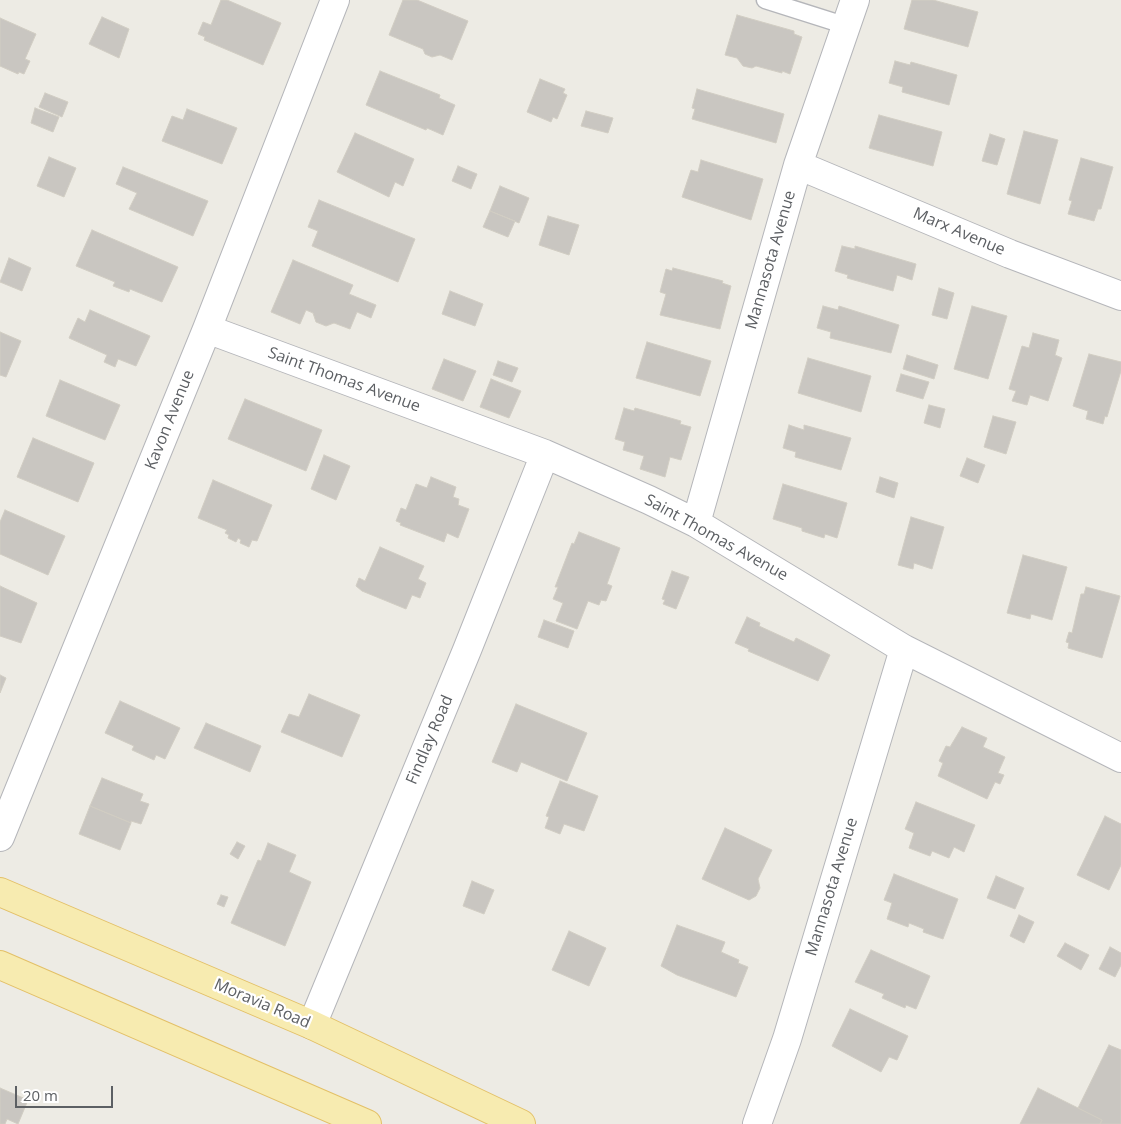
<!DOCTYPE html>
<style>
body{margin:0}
#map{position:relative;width:1121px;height:1124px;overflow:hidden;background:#edebe4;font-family:"Open Sans",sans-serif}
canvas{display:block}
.scale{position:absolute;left:15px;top:1086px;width:98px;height:22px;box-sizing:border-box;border:2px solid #5c5f63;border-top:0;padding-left:6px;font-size:15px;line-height:18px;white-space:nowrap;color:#5c5f63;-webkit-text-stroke:4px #fff;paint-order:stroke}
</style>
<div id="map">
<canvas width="1121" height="1124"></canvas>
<div class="scale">20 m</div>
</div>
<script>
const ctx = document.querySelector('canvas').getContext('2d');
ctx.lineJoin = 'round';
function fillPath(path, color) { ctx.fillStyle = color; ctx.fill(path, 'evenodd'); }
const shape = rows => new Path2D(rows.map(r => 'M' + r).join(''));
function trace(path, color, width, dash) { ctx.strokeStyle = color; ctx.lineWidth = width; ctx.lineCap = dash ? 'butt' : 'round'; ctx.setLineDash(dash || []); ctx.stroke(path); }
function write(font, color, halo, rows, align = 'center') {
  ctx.font = font + ' "Open Sans",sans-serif'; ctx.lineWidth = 4.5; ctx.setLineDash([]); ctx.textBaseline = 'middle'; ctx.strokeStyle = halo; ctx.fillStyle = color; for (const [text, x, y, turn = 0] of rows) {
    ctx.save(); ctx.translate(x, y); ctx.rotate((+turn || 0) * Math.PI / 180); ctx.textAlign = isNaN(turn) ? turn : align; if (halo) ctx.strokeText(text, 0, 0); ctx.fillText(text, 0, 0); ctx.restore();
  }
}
const building = shape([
 [221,0,227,0,281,23,263,65,204,40,205,37,198,34,203,22,211,25,221,0],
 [403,0,417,0,468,21,452,60,440,55,432,57,425,54,423,49,389,35,403,0],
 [912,0,933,0,978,12,968,47,904,29,912,0],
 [737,15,794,31,794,34,802,37,790,74,782,71,782,73,756,66,752,68,743,66,737,58,725,55,737,15],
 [102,17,129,29,119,58,89,44,102,17],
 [0,18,36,34,25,59,30,61,24,74,19,72,18,74,0,66,0,18],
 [895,61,910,65,911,62,957,75,949,105,902,92,903,87,889,83,895,61],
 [380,71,440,95,439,98,455,105,443,135,427,128,426,130,366,105,380,71],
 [540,79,565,89,563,93,567,95,557,119,553,117,551,122,527,112,540,79],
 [697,89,784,114,776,143,692,119,695,109,692,108,697,89],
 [45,93,68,102,62,117,39,107,45,93],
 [35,108,59,117,53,132,31,123,35,108],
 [187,109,237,128,222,164,162,141,172,116,183,120,187,109],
 [586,111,613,118,608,133,581,126,586,111],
 [879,115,942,132,933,166,869,148,879,115],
 [1024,131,1058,140,1040,204,1007,194,1024,131],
 [355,133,414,159,403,186,395,182,389,197,337,172,355,133],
 [990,134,1005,139,997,165,982,161,990,134],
 [49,157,76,168,64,197,37,186,49,157],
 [1081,158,1113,167,1101,209,1098,209,1094,221,1068,214,1072,201,1069,200,1081,158],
 [701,160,763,179,751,220,682,197,691,170,698,172,701,160],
 [458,166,477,174,471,189,452,181,458,166],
 [123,167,208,201,193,236,129,209,137,193,116,184,123,167],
 [500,186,529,198,519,223,490,211,500,186],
 [319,200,415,239,398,282,312,246,318,231,308,227,319,200],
 [490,211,515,221,508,237,483,227,490,211],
 [548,216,579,225,569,255,539,245,548,216],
 [92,230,178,267,162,302,130,289,129,292,113,286,115,282,76,266,92,230],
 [842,246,855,249,855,246,916,264,912,280,897,275,893,291,847,278,848,275,835,271,842,246],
 [9,258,31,268,22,291,0,282,9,258],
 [293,260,353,285,349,294,376,305,371,318,357,312,350,329,334,323,326,326,316,322,313,313,306,310,300,324,271,312,293,260],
 [673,268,723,281,722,283,731,286,720,329,660,315,666,294,660,292,666,269,672,271,673,268],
 [939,288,954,293,947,319,932,315,939,288],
 [450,291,483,304,475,326,442,314,450,291],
 [823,306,838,310,839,306,899,325,891,353,830,338,831,332,817,328,823,306],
 [972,306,1007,316,988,379,954,369,972,306],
 [90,310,150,336,136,366,118,359,115,367,104,362,107,355,69,338,78,318,85,322,90,310],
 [0,332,21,341,6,377,0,375,0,332],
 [1033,333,1059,340,1055,355,1062,358,1048,401,1030,395,1027,405,1012,401,1016,391,1009,389,1022,346,1029,348,1033,333],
 [647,342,711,361,700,396,636,378,647,342],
 [1089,354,1121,362,1121,371,1107,417,1105,416,1103,424,1086,419,1088,411,1073,406,1089,354],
 [907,355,938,365,934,379,903,369,907,355],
 [808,358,871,376,861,412,798,393,808,358],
 [444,359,476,371,463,401,432,389,444,359],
 [498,361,518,368,512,382,493,375,498,361],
 [901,374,929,382,923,399,896,391,901,374],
 [491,379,521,391,509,418,480,407,491,379],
 [60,380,120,405,105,440,46,416,60,380],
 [245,399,322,430,306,471,228,439,245,399],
 [929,405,945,409,940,428,924,423,929,405],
 [624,408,634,411,635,408,681,421,680,424,691,427,681,460,670,457,665,477,640,469,644,456,623,450,625,442,615,439,624,408],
 [993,416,1016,422,1006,454,984,447,993,416],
 [789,425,804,430,804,425,851,438,841,470,795,457,796,452,783,448,789,425],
 [33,438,94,463,78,502,17,477,33,438],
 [324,455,350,466,336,500,311,489,324,455],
 [967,458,985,465,978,483,960,476,967,458],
 [431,477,456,487,453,497,459,499,458,505,469,509,458,538,447,533,444,542,400,525,401,523,396,521,401,508,406,510,416,484,427,488,431,477],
 [880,477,898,483,894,498,876,492,880,477],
 [213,480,272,505,257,541,252,540,249,547,240,543,241,540,238,538,236,542,228,538,229,535,225,533,227,530,198,518,213,480],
 [783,484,847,503,837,538,825,534,824,538,802,531,802,528,773,519,783,484],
 [5,510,65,536,48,575,0,554,0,522,5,510],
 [911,517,944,527,932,569,914,563,913,569,898,565,911,517],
 [579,532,620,548,607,584,612,586,606,601,601,600,599,605,588,601,577,629,556,621,563,603,553,599,558,587,555,587,572,543,574,544,579,532],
 [380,547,424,566,418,579,426,583,420,598,412,595,406,609,362,591,356,586,359,578,365,581,380,547],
 [1023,555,1067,567,1052,620,1031,614,1030,619,1007,613,1023,555],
 [672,571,689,577,676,609,663,604,665,600,662,599,672,571],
 [0,586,37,603,21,643,0,636,0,586],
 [1086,587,1120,596,1102,658,1068,648,1069,643,1066,642,1069,632,1072,633,1081,594,1084,594,1086,587],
 [747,617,760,623,759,626,794,642,796,638,830,655,818,681,748,651,749,649,735,643,747,617],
 [544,620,574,631,568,648,538,637,544,620],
 [0,675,6,678,0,693,0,675],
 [309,694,360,715,342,757,281,732,289,714,299,717,309,694],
 [120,701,180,728,165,759,156,755,154,760,132,750,134,746,105,733,120,701],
 [516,704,587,733,567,781,521,762,517,772,492,762,516,704],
 [206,723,261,746,250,772,194,748,206,723],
 [962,727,987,738,983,747,1005,757,998,773,1004,775,1000,784,995,782,987,799,938,776,943,763,939,761,946,746,950,747,962,727],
 [102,778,143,794,140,801,149,804,141,824,131,821,131,823,90,806,102,778],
 [560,781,598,796,584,831,564,824,560,834,545,828,549,817,546,816,560,781],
 [916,802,975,825,964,852,954,847,949,858,932,851,930,856,909,848,914,833,905,829,916,802],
 [90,806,131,823,120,850,79,834,90,806],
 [1105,816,1121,824,1121,865,1109,890,1077,875,1105,816],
 [725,828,772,850,758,879,760,888,756,896,749,900,702,879,725,828],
 [237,842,245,846,238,859,230,854,237,842],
 [268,843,296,855,289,872,311,882,285,946,231,923,258,860,261,861,268,843],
 [894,874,958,899,943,939,923,932,924,929,909,923,908,927,887,919,892,903,884,900,894,874],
 [996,876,1024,888,1015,909,987,898,996,876],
 [472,881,494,890,484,914,463,906,472,881],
 [221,895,228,897,224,907,217,904,221,895],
 [1019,915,1034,922,1024,943,1010,936,1019,915],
 [677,925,725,942,721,952,739,960,738,963,748,967,736,997,677,975,661,966,677,925],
 [569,931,606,948,589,986,552,970,569,931],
 [1065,943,1089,955,1081,970,1057,956,1065,943],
 [1110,947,1121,953,1121,965,1115,977,1099,969,1110,947],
 [871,950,930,976,916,1009,906,1005,905,1008,882,998,884,994,855,982,871,950],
 [850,1009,908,1036,897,1060,889,1057,881,1072,832,1046,850,1009],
 [1109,1045,1121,1050,1121,1124,1100,1124,1102,1120,1078,1108,1109,1045],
 [0,1088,28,1100,18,1124,7,1119,5,1124,0,1124,0,1088],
 [1038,1088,1102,1120,1100,1124,1020,1124,1038,1088]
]);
const lane = shape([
 [765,0,847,26]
]);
const street = shape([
 [798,165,1010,254,1121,296],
 [207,329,545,454,649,500,696,523,904,649,1121,758],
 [696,523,798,165,855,0],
 [0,837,207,329,335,0],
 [312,1025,467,650,545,454],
 [757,1124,787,1039,904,649]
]);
const primary = shape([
 [0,892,312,1025,521,1124],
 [0,965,367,1124]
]);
const streetNames = [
 ["Marx Avenue",959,232,23],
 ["Mannasota Avenue",771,260,-74],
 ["Saint Thomas Avenue",344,380,20],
 ["Kavon Avenue",170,420,-68],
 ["Saint Thomas Avenue",716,538,29],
 ["Findlay Road",430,740,-67],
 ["Mannasota Avenue",832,887,-73],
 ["Moravia Road",262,1004,23]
];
fillPath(building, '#c9c6c1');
trace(building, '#d1cdc3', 1);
trace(lane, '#b5b6ba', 19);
trace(street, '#b5b6ba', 30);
trace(primary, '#e3c067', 30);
trace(lane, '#fff', 16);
trace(street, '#fff', 28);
trace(primary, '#f7ebb0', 28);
write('16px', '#5c5f63', '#fff', streetNames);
</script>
